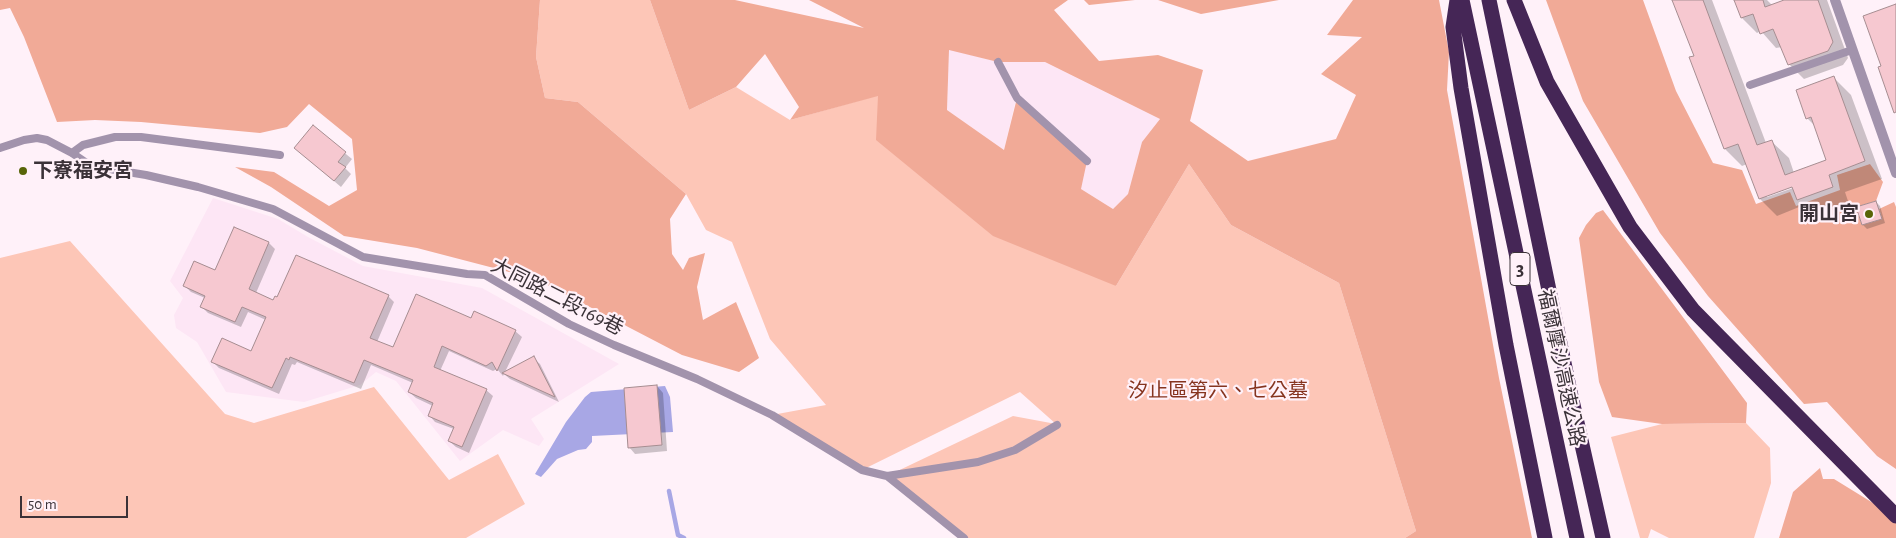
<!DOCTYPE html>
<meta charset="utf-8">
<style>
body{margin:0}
#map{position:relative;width:1896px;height:538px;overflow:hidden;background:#fff1f9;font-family:"Alegreya Sans",sans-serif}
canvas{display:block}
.scale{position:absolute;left:20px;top:496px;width:108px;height:22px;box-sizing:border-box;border:2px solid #3b3238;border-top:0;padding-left:6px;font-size:15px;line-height:18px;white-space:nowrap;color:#3b3238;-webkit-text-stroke:4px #fff1f9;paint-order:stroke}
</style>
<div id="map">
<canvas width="1896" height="538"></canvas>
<div class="scale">50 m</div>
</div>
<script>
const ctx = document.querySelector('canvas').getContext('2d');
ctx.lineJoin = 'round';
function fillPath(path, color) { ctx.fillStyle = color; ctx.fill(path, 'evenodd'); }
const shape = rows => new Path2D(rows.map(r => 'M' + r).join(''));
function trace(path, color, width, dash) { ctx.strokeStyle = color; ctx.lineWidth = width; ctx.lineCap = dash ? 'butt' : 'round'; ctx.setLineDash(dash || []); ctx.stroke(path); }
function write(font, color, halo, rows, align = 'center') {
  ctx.font = font + ' "Alegreya Sans","Noto Sans TC",sans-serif'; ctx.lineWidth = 4.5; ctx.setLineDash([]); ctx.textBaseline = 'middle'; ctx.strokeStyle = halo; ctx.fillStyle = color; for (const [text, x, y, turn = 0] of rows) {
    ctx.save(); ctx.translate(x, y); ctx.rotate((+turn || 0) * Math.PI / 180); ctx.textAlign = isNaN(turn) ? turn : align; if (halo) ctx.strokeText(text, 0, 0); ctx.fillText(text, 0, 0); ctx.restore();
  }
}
const built = shape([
 [949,49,998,62,1045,62,1160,119,1142,142,1128,194,1113,209,1081,189,1016,99,1004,150,947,110],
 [213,198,278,219,308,237,363,266,482,288,619,364,531,419,544,439,539,446,503,430,460,461,396,381,376,372,360,385,304,402,226,392,197,342,176,328,174,315,183,298,170,281]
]);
const green = shape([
 [540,0,650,0,689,110,736,87,790,120,879,95,1116,286,1189,164,1231,225,1339,283,1416,531,1405,538,964,538,887,476,1013,416,1056,424,1020,392,862,470,772,415,826,405,770,339,732,242,706,230,686,194,578,102,545,98,536,57],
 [70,241,225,414,254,423,374,387,449,480,498,454,525,504,466,538,0,538,0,258],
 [1746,423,1770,448,1771,483,1754,538,1669,538,1651,529,1648,538,1640,538,1611,437,1662,424]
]);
const forest = shape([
 [0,0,540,0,536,57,545,98,578,102,686,194,670,219,672,254,683,270,689,258,705,253,697,287,703,320,736,302,759,358,739,372,682,355,536,279,417,248,344,236,271,187,235,167,274,172,329,206,357,190,352,139,309,104,287,127,260,133,141,122,95,120,57,122,24,37,10,8,0,10],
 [650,0,735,0,864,28,809,0,1068,0,1054,10,1099,61,1158,55,1203,70,1190,121,1248,161,1336,139,1356,95,1321,74,1362,37,1327,35,1353,0,1439,0,1449,52,1447,90,1499,378,1532,538,1405,538,1416,531,1339,283,1231,225,1189,164,1116,286,993,236,876,140,878,96,790,120,799,107,765,54,736,87,689,110],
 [949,50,998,62,1045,62,1160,119,1142,142,1128,194,1113,209,1081,189,1087,161,1017,98,1004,150,947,110],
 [1084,0,1135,0,1089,5],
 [1158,0,1279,0,1201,14],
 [1546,0,1643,0,1676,91,1713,163,1742,170,1756,204,1790,192,1796,206,1840,190,1837,175,1870,164,1883,182,1876,201,1856,207,1862,225,1882,219,1879,209,1894,202,1896,207,1896,469,1877,456,1827,402,1804,404,1708,296,1660,233,1583,101],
 [1603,210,1747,403,1746,423,1662,424,1612,417,1599,382,1579,238,1586,225,1596,213],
 [1820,468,1823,479,1834,479,1886,511,1896,521,1896,538,1779,538,1793,492]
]);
const water = shape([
 [665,386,670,397,673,432,592,436,592,442,586,449,578,450,557,459,541,477,535,474,566,422,585,397,591,392]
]);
const shadow = shape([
 [1673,0,1712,0,1766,143,1771,141,1789,158,1794,173,1828,161,1815,126,1807,118,1834,78,1851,95,1882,179,1845,192,1849,204,1815,216,1804,205,1777,216,1760,199,1747,164,1742,166,1725,149,1691,58,1695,56],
 [1798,183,1799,186,1767,197,1767,195],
 [1736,0,1767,0,1773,6,1788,0,1827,0,1848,58,1843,65,1804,79,1789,64,1782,47,1776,48,1761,31,1757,33,1742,18],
 [313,127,352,159,345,168,351,174,341,187,295,148],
 [1876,202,1880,206,1885,223,1867,229,1863,225,1858,208],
 [235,228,269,243,275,249,256,293,274,301,388,296,394,302,377,342,393,349,472,319,515,331,522,337,505,372,533,358,540,364,559,402,510,379,504,374,503,376,497,369,493,371,449,351,440,371,486,390,493,396,469,453,456,447,449,441,454,429,435,422,429,415,433,406,416,398,409,392,413,383,371,365,361,389,297,362,295,365,292,364,279,394,219,368,213,362,252,352,266,320,248,312,241,327,208,313,202,307,205,298,191,292,185,286,216,272],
 [657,386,663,393,667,451,635,454,629,447]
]);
const stream = shape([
 [669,491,678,535,684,538]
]);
const building = shape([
 [1672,0,1703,0,1757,145,1772,140,1785,175,1826,160,1811,117,1806,119,1796,90,1834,76,1865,161,1829,175,1833,187,1797,200,1792,187,1759,199,1738,144,1724,149,1689,57,1694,56,1672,0],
 [1734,0,1763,0,1765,7,1784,0,1818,0,1833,42,1828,51,1788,65,1773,29,1760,34,1753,14,1741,18,1734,0],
 [1896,4,1896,112,1894,113,1878,67,1881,66,1863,16,1896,4],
 [313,125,346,152,338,162,346,167,334,181,294,148,313,125],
 [1876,201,1882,219,1862,225,1856,207,1876,201],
 [234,227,269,242,249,289,273,300,275,296,277,297,296,255,389,295,370,338,393,347,416,294,471,318,474,311,516,330,497,371,492,362,486,366,442,346,434,367,487,389,462,447,448,441,454,427,428,416,433,403,408,392,413,380,364,360,354,383,290,357,289,360,286,358,272,388,211,362,222,338,251,351,266,317,242,307,235,322,200,307,205,296,183,286,194,261,215,270,234,227],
 [534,356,555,397,502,373,534,356],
 [657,385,662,445,628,448,624,388,657,385]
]);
const service = shape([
 [998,62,1017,98,1087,161],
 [1750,85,1852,50],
 [0,148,24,140,37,138,47,140,72,153,91,166,146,175,198,187,273,209,363,257,467,274,485,275,569,324,614,345,697,379,772,415,862,470,887,476,978,462,1015,450,1057,425],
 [72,153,83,145,115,137,141,137,280,155],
 [887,476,964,538]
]);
const tertiary = shape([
 [1835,0,1896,173]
]);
const motorway = shape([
 [1457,0,1453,27,1461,88,1506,345,1545,538],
 [1462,0,1577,538],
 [1489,0,1569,387,1603,538],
 [1514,0,1547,82,1630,227,1693,310,1896,516]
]);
const markers = [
 [23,171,5,"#586508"],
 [1869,214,5,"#586508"]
];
const shields = [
 [1520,269,20]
];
const shieldNames = [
 ["3",1520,269]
];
const poiNames = [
 ["下寮福安宮",33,171],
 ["開山宮",1859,214,"right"]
];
const streetNames = [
 ["大同路二段169巷",557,297,27],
 ["福爾摩沙高速公路",1561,368,78]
];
const parkNames = [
 ["汐止區第六、七公墓",1218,391]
];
fillPath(built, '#fde6f5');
fillPath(green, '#fdc6b7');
fillPath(forest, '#f1aa97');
fillPath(water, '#a8a7e5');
fillPath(shadow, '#0003');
trace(stream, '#a8a7e5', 4.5);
fillPath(building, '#f6c8d0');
trace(building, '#a68d91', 1);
trace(service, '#a293ac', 8);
trace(tertiary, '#a293ac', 10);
trace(motorway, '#452656', 15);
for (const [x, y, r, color] of markers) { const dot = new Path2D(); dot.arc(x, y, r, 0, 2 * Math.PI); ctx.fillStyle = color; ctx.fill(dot); trace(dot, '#fff1f9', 2); }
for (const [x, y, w] of shields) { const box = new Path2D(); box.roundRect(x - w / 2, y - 16.5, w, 33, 4); ctx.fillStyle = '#fff1f9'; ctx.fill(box); trace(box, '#3b3238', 1); }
write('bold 19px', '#3b3238', null, shieldNames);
write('bold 20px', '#3b3238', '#fff1f9', poiNames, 'left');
write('20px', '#3b3238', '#fff1f9', streetNames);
write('20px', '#86341f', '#fff1f9', parkNames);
</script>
